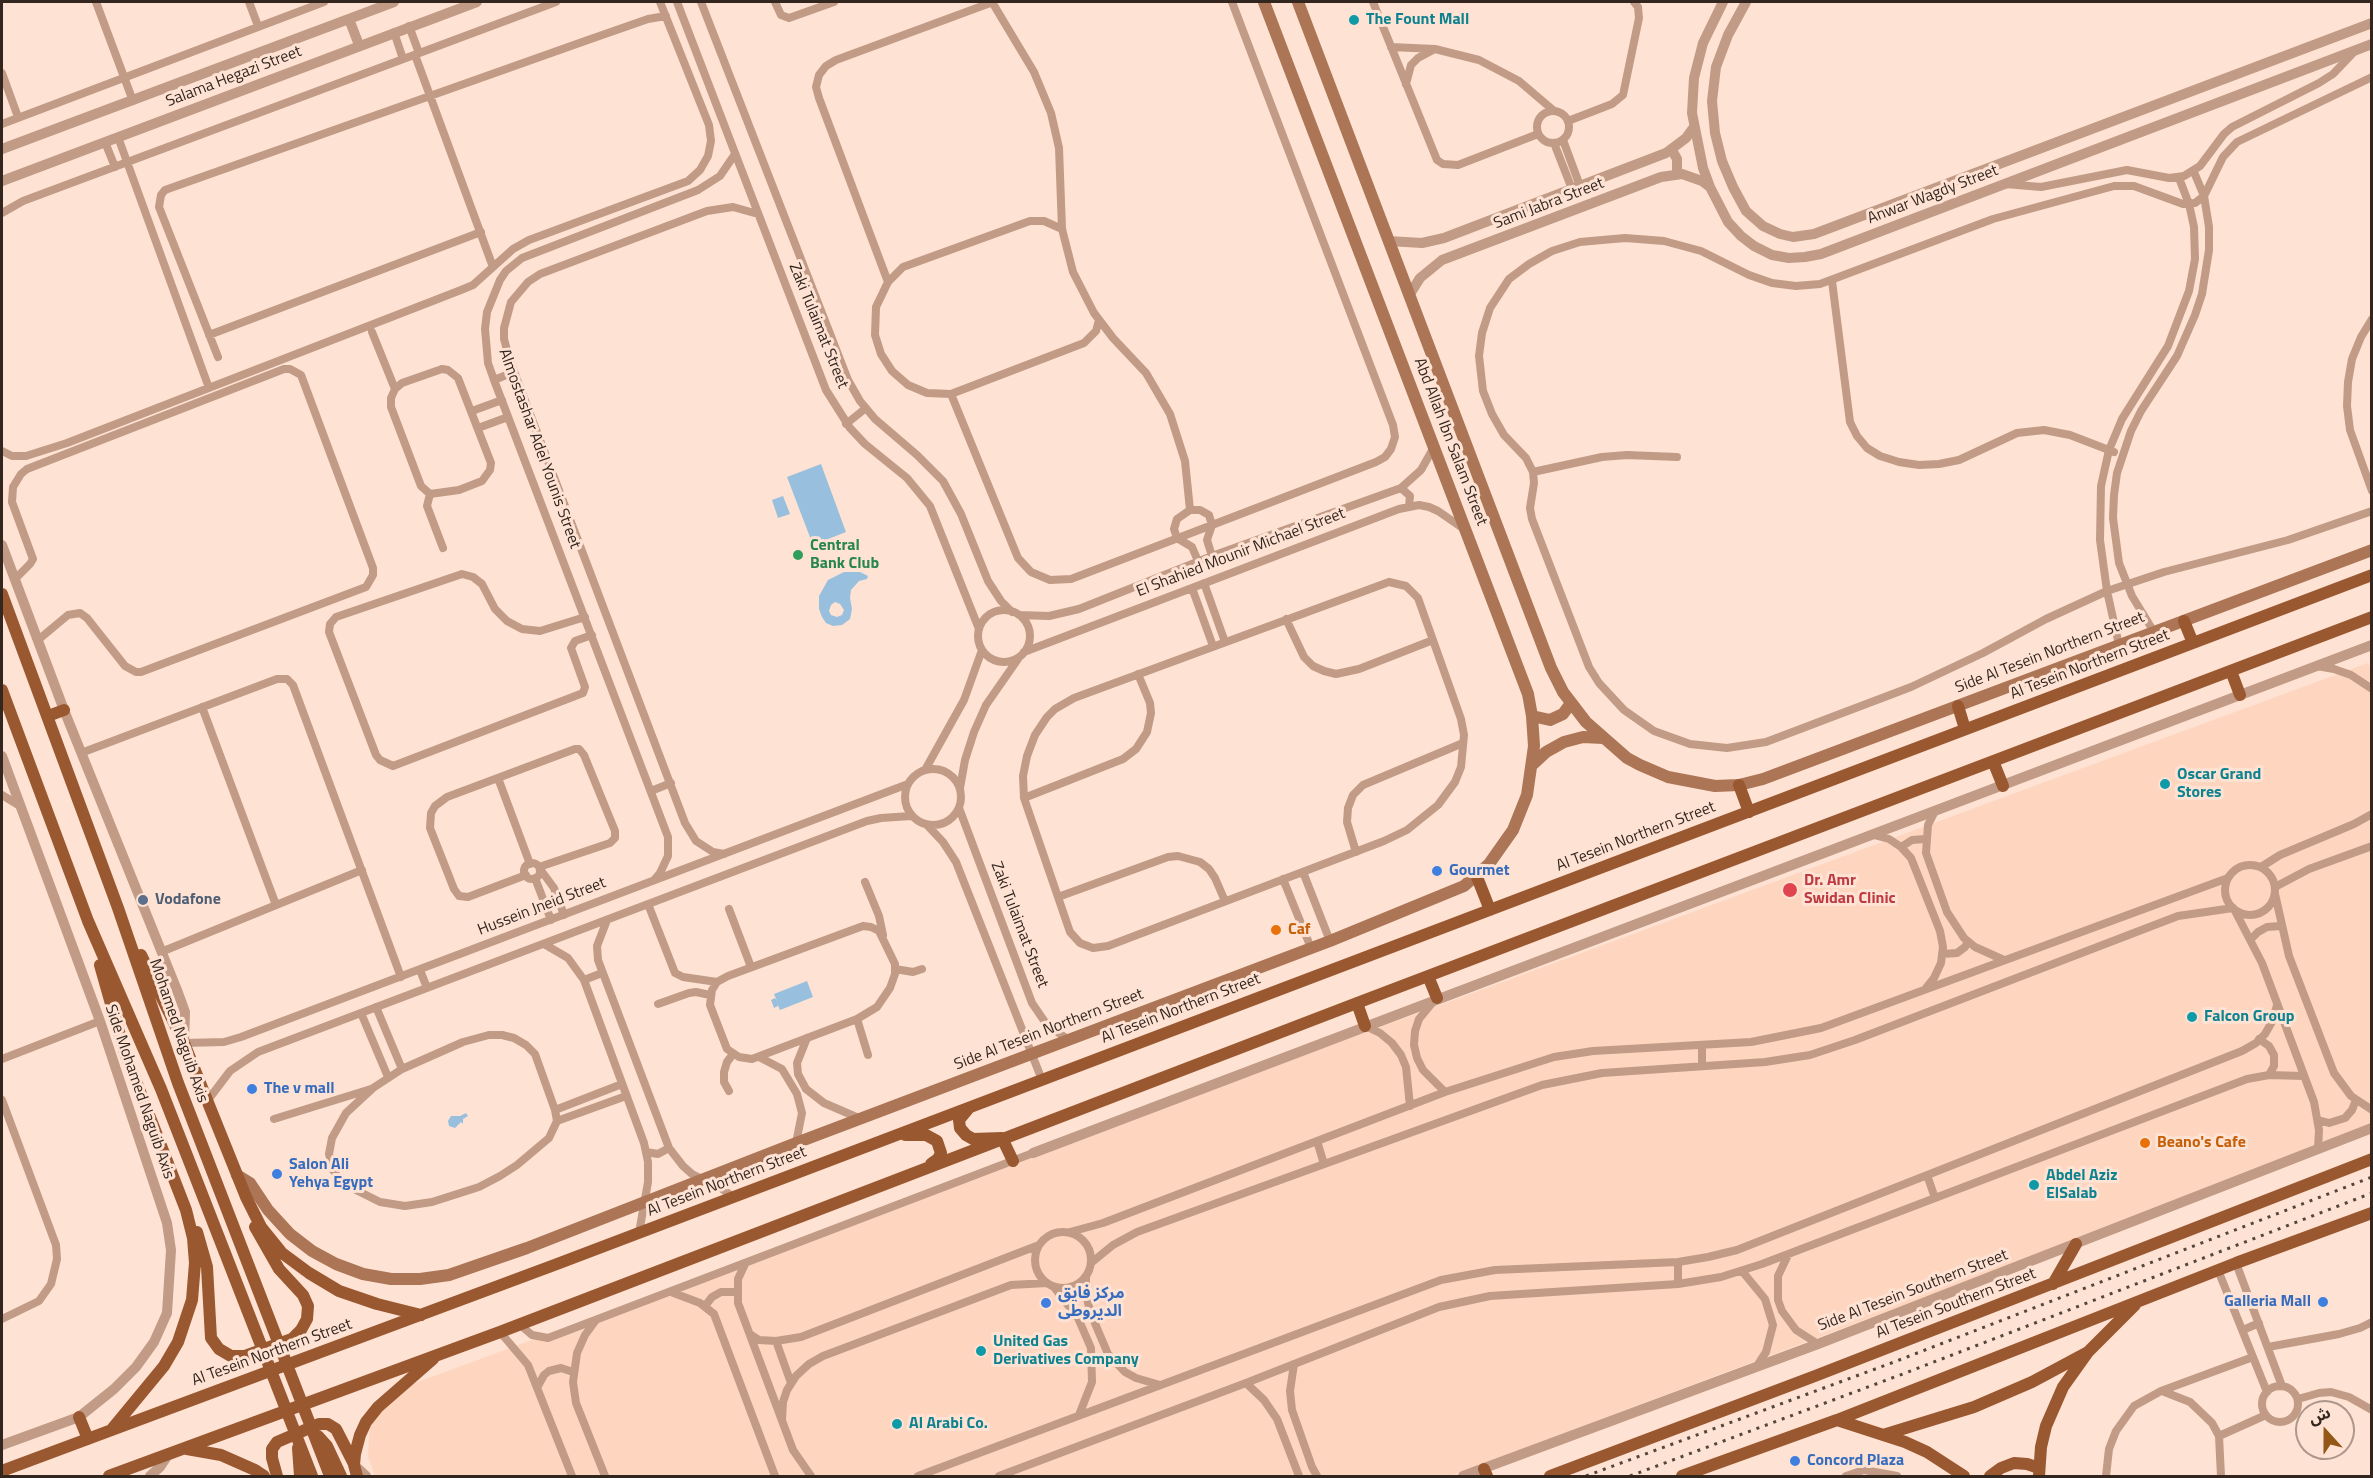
<!DOCTYPE html>
<meta charset="utf-8">
<style>
body{margin:0}
#map{position:relative;width:2373px;height:1478px;overflow:hidden;background:#fee2d3;font-family:"Titillium Web","Noto Sans Arabic",sans-serif}
canvas{display:block}
.frame{position:absolute;inset:0;border:3px solid #33261f;pointer-events:none}
.north{position:absolute;left:2295px;top:1400px;width:60px;height:60px;box-sizing:border-box;background:#fee2d3;border:2px solid #ad978b;border-radius:50%;rotate:339deg;font-size:16px;font-weight:700;line-height:24px;text-align:center;color:#33261f}
.north::after{content:'';display:block;margin:auto;width:21px;height:27px;background:#935717;clip-path:polygon(50% 0,100% 100%,50% 72%,0 100%)}
</style>
<div id="map">
<canvas width="2373" height="1478"></canvas>
<div class="frame"></div>
<div class="north">ش</div>
</div>
<script>
const ctx = document.querySelector('canvas').getContext('2d');
ctx.lineJoin = 'round';
function fillPath(path, color) { ctx.fillStyle = color; ctx.fill(path, 'evenodd'); }
const shape = rows => new Path2D(rows.map(r => 'M' + r).join(''));
function trace(path, color, width, dash) { ctx.strokeStyle = color; ctx.lineWidth = width; ctx.lineCap = dash ? 'butt' : 'round'; ctx.setLineDash(dash || []); ctx.stroke(path); }
function write(font, color, halo, rows, align = 'center') {
  ctx.font = font + ' "Titillium Web","Noto Sans Arabic",sans-serif'; ctx.lineWidth = 6; ctx.setLineDash([]); ctx.textBaseline = 'middle'; ctx.strokeStyle = halo; ctx.fillStyle = color; for (const [text, x, y, turn = 0] of rows) {
    ctx.save(); ctx.translate(x, y); ctx.rotate((+turn || 0) * Math.PI / 180); ctx.textAlign = isNaN(turn) ? turn : align; if (halo) ctx.strokeText(text, 0, 0); ctx.fillText(text, 0, 0); ctx.restore();
  }
}
const built = shape([
 [2368,663,2372,673,2371,1129,1450,1476,375,1476,368,1457,370,1422,399,1389]
]);
const water = shape([
 [821,464,846,532,813,545,787,477],
 [783,496,790,514,778,518,772,500],
 [844,572,860,572,868,576,867,579,859,581,851,590,850,598,852,609,850,619,842,625,833,626,826,623,822,617,819,609,819,596,828,580],
 [835,602,840,604,844,610,842,615,837,617,831,615,829,611,831,605],
 [807,981,813,997,780,1010,777,1003,778,1006,774,1008,771,1000,775,998,777,1001,774,994],
 [466,1113,468,1116,463,1119,463,1124,461,1122,455,1128,449,1126,448,1121,451,1116,460,1116]
]);
const minor = shape([
 [96,2,133,101],
 [249,2,258,26],
 [677,2,826,390,850,428,865,444,907,478,930,506,979,629],
 [701,2,848,380,860,401,875,419,917,455,943,481,961,514,988,581,1001,601,1012,612],
 [775,2,781,15,789,18,834,2],
 [992,2,1034,72,1051,113,1059,148,1062,229,1073,272,1094,313,1113,338,1146,373,1170,414,1185,461,1190,510],
 [1373,2,1437,160,1443,164,1458,165,1538,134],
 [409,26,419,53],
 [394,32,403,59],
 [1391,47,1435,49,1479,60,1519,81,1553,110],
 [415,55,493,267],
 [2,73,18,117],
 [2372,77,2237,142,2223,157,2204,196,2195,203,2183,204,2134,186,2114,186,1993,219,1820,284,1796,286,1772,283,1749,275,1701,251,1664,241,1625,238,1580,242,1552,251,1529,264,1509,279,1490,308,1482,333,1479,356,1483,391,1492,414,1504,435,1526,458,1533,472,1534,483,1530,508,1532,519,1589,667,1599,683,1624,710,1654,731,1690,744,1727,748,1766,742,1911,687,1983,653,2046,619,2107,591,2164,572,2288,540,2372,511],
 [1406,84,1411,65,1418,58,1433,50],
 '1537 127a16 16 0 1 1 32 0a16 16 0 1 1-32 0Z',
 [1568,121,1612,104,1623,95,1639,18,1638,7,1634,2],
 [2,124,324,2],
 [118,137,209,388],
 [1563,140,1580,186],
 [105,142,115,167],
 [1554,143,1572,189],
 [2005,184,2041,187,2127,170,2169,178,2184,176,2200,166,2224,134,2232,127,2319,83,2333,74,2354,52],
 [2,213,23,201,556,2],
 [1062,229,1044,221,1030,221,903,267,888,282,876,307,875,335,881,354,892,371,908,385,927,393,951,394,1084,343,1096,331,1099,320],
 [1832,281,1850,422,1857,436,1867,448,1880,456,1899,462,1919,465,1939,464,1959,460,2017,433,2044,430,2070,435,2114,452],
 [888,282,819,98,816,87,819,75,826,66,836,60,993,2],
 [2372,319,2361,337,2352,359,2348,382,2347,406,2350,430,2372,491],
 [372,332,395,389],
 [209,335,481,232],
 [218,357,159,207,161,195,165,190,585,41,648,19,666,16],
 [442,369,448,370,458,378,491,463,490,470,482,481,459,490,430,494,421,486,391,407,391,398,395,389,402,383,442,369],
 [494,380,514,372],
 [951,394,1018,558,1031,572,1050,580,1071,579,1212,525,1376,462,1385,457,1391,449,1395,437,1393,425,1232,2],
 [472,411,502,400],
 [846,424,866,408],
 [478,428,508,417],
 [2,451,12,456,26,456,67,443,461,290,473,285,513,249,529,240,688,181,700,170,708,156,711,141,709,125,660,2],
 [1533,472,1602,457,1627,455,1677,457],
 [1401,488,1410,496,1409,506],
 [430,494,427,506,443,548],
 [1198,561,1192,547,1177,538,1174,529,1177,519,1190,510,1200,510,1209,515,1212,525,1207,540,1212,556],
 [15,579,30,564,33,559,12,502,13,487,21,474,27,469,284,369,290,369,301,375,373,568,373,575,366,587,141,672,136,672,125,666,87,618,80,613,68,615,38,640],
 [1389,582,1406,586,1418,598,1461,719,1464,735,1461,767,1455,782,1438,805,1407,830,1384,841,1108,946,1093,948,1080,943,1070,932,1024,798,1023,776,1027,756,1035,735,1047,717,1055,709,1074,698,1389,582],
 [1204,583,1225,642],
 [1192,588,1213,646],
 '978 636a26 26 0 1 1 52 0a26 26 0 1 1-52 0Z',
 [1019,615,1049,616,1079,609,1212,556,1401,488,1421,470,1434,447],
 [585,617,540,631,522,629,507,621,495,609,482,584,473,577,462,574,336,617,330,624,329,632,376,755,380,760,393,766,583,693,585,687,571,648,575,641,592,635],
 [1286,619,1304,657,1313,666,1324,671,1336,674,1359,669,1433,640],
 [2154,632,2132,596,2119,563,2113,518,2114,495,2117,473,2131,431,2141,411,2177,356,2195,315,2202,294,2209,250,2209,227,2204,196,2194,172],
 [2119,645,2107,591,2100,540,2101,486,2109,450,2122,419,2168,346,2189,291,2195,259,2194,227,2189,204,2179,178],
 [1024,652,1399,509,1419,505,1429,507,1438,511,1464,529],
 [2317,666,2334,669,2351,675,2372,689],
 [202,707,276,905],
 [81,753,277,679,287,679,293,685,401,977],
 '905 797a28 28 0 1 1 56 0a28 28 0 1 1-56 0Z',
 [925,770,964,700,982,650],
 [498,778,530,864],
 [960,788,965,760,974,732,986,705,1018,659],
 [651,791,671,783],
 [2,795,20,806],
 [1024,798,1123,759,1136,749,1147,732,1151,713,1150,703,1138,674],
 [959,808,1032,1003,1047,1025,1069,1040],
 [1934,813,1928,825,1926,853,1947,912,1964,938,1975,947,2004,960],
 [927,825,943,842,956,862,1042,1080],
 [1874,835,1889,839,1901,847,1911,858,1940,931,1943,947,1941,963,1934,978,1926,988],
 [1901,847,1912,840,1925,839],
 [1356,852,1347,822,1348,808,1353,795,1363,785,1463,743],
 [724,854,713,852,696,841,685,823,510,361,504,339,504,328,511,302,528,282,540,274,707,211,733,207,758,214],
 '524 871a8 8 0 1 1 16 0a8 8 0 1 1-16 0Z',
 '2225 890a25 25 0 1 1 50 0a25 25 0 1 1-50 0Z',
 [2261,867,2280,855,2354,824,2372,814],
 [540,869,554,888,564,915],
 [1303,872,1330,941],
 [526,875,468,897,459,896,454,889,430,828,431,813,435,806,447,797,575,749,579,749,584,755,615,831,615,838,610,843,539,867],
 [535,878,551,920],
 [1283,879,1311,948],
 [654,880,660,873,668,856,668,837,494,380,488,363,485,329,487,312,500,280,506,271,522,258,698,190,720,176,735,154],
 [865,882,879,916,883,935],
 [2275,887,2309,869,2372,846],
 [2275,894,2289,956,2334,1073,2351,1096,2372,1110],
 [1058,897,1168,857,1178,856,1200,862,1209,869,1215,878,1225,901],
 [648,904,675,973,683,977,717,982],
 [729,909,751,967],
 [2234,909,2262,963,2314,1102,2319,1130,2318,1148],
 [607,920,597,946,598,960,669,1148,683,1166,692,1174,721,1188,733,1197],
 [863,926,871,927,879,931,895,964,895,974,890,988,877,1007,857,1019,752,1059,739,1057,727,1049,710,1005,712,990,717,982,728,976,863,926],
 [2251,939,2258,932,2267,927,2281,926],
 [544,944,568,958,584,980,644,1143,648,1162,648,1182,639,1233],
 [161,952,362,870],
 [1942,954,1957,953,1965,947,1968,941],
 [895,969,913,972,922,969],
 [420,970,427,988],
 [584,980,602,973],
 [1433,1002,1419,1019,1415,1031,1414,1045,1417,1058,1423,1070,1445,1092],
 [658,1004,689,993,696,992,710,995],
 [376,1007,402,1069],
 [361,1013,388,1077],
 [857,1019,868,1055],
 [1365,1026,1380,1033,1392,1043,1401,1055,1406,1067,1410,1106],
 [489,1035,502,1035,514,1038,526,1045,535,1054,555,1110,557,1121,549,1138,517,1165,500,1176,479,1187,432,1202,405,1206,380,1202,342,1183,333,1170,329,1154,332,1138,346,1113,373,1088,402,1069,463,1042,489,1035],
 [807,1038,797,1063,798,1074,806,1089,824,1103,861,1119],
 [2259,1039,2269,1046,2274,1055,2274,1066,2269,1075],
 [184,1043,224,1042,241,1037,908,784],
 [1702,1045,1702,1066],
 [759,1057,782,1069,797,1094,802,1113,796,1143],
 [2,1059,100,1021],
 [729,1091,724,1082,724,1072,727,1062,733,1054],
 [2,1100,56,1245,57,1259,51,1284,39,1301,2,1319],
 [208,1100,230,1071,258,1052,867,821,881,818,911,816],
 [555,1110,622,1084],
 [274,1119,371,1089],
 [2318,1120,2329,1123,2345,1118,2352,1110,2356,1100],
 [557,1121,626,1096],
 [1317,1141,1324,1164],
 [646,1152,658,1154,669,1148],
 [1927,1175,1935,1198],
 '1035 1260a28 28 0 1 1 56 0a28 28 0 1 1-56 0Z',
 [1070,1232,1103,1223,1445,1092,1554,1057,1593,1051,1751,1042,1821,1028,2228,878],
 [1788,1255,1778,1276,1778,1300,1782,1311,1796,1330,1818,1344],
 [1678,1262,1678,1284],
 [1091,1263,1113,1245,1137,1232,1542,1085,1602,1073,1765,1062,1810,1055,1855,1040,2178,916,2233,908],
 [2236,1263,2282,1386],
 [745,1264,738,1279,738,1303,793,1450,811,1476],
 [2218,1270,2267,1392],
 [1742,1271,1765,1299,1773,1325,1766,1352,1757,1366],
 [1086,1276,1086,1295,1091,1314,1108,1354,1125,1372,1136,1378,1160,1385],
 [1054,1287,1078,1318,1091,1348,1092,1382,1079,1415],
 [671,1292,700,1303,714,1314,775,1476],
 [705,1306,712,1297,721,1292,737,1292],
 [596,1320,585,1335,577,1353,573,1382,576,1403,605,1476],
 [519,1324,532,1335,548,1338,1033,1153],
 [2243,1330,2259,1323],
 [500,1332,528,1365,572,1476],
 [750,1334,759,1340,776,1341,801,1337,1039,1245],
 [776,1341,791,1383],
 [2268,1347,2339,1334,2360,1328,2372,1322],
 [1294,1364,1290,1391,1292,1410,1312,1467,1317,1476],
 [1246,1383,1264,1400,1277,1419,1299,1476],
 '2262 1404a18 18 0 1 1 36 0a18 18 0 1 1-36 0Z',
 [538,1386,544,1375,549,1371,561,1368,573,1372],
 [2162,1391,2190,1402,2212,1423,2219,1436,2221,1476],
 [2298,1399,2319,1393,2331,1392,2349,1397,2372,1410],
 [782,1420,783,1402,787,1390,796,1376,809,1364,823,1356,1011,1285,1047,1283],
 [2219,1436,2266,1415],
 [918,1476,1441,1280,1495,1270,1678,1262,1708,1257,1737,1250,2242,1051,2256,1043,2265,1034,2273,1020,2277,1005],
 [999,1476,1246,1383,1439,1307,1490,1296,1678,1284,1721,1277,1762,1264,2247,1079,2269,1075,2303,1076],
 [1846,1476,1864,1470,1897,1476],
 [2106,1476,2109,1449,2116,1431,2134,1406,2161,1391,2253,1357]
]);
const tertiary = shape([
 [1723,2,1703,43,1694,78,1692,113,1703,168,1710,187,1728,222,1741,236,1754,246,1772,255,1789,258,1805,257,1821,254,2372,44],
 [1746,2,1728,35,1716,67,1712,101,1715,133,1722,161,1733,187,1746,211,1763,226,1780,234,1793,237,1814,234,2372,23],
 [349,19,359,45],
 [2,149,394,2],
 [1672,150,1677,159,1677,174],
 [2,181,477,2],
 [1388,241,1422,243,1444,238,1666,153,1686,138,1694,127],
 [1410,294,1420,278,1442,260,1661,177,1682,174,1702,181,1710,187],
 [2,545,64,710,177,990,185,1012,184,1043],
 [2,756,100,1021,167,1223,171,1250,167,1313,154,1342,136,1367,114,1389,79,1417,2,1445],
 [1033,1153,2372,645],
 [354,1465,366,1476],
 [150,1476,160,1467,168,1455],
 [1463,1476,1818,1344,2372,1128]
]);
const secondary = shape([
 [1298,2,1551,668,1563,692,1586,722,1627,758,1640,765,1668,777,1715,786,1739,785,1763,779,2372,550],
 [1532,716,1550,720,1563,714,1571,703],
 [1532,765,1546,752,1564,742,1583,737,1603,738],
 [237,1175,250,1183,268,1210,290,1234,312,1251,336,1264,363,1274,391,1279,420,1279,449,1275,527,1248,796,1143,1330,941,1464,886,1489,864,1513,830,1527,795,1534,746,1532,716,1528,694,1264,2]
]);
const primary = shape([
 [2,594,118,908,178,1083,330,1476],
 [2184,621,2193,643],
 [2231,671,2240,695],
 [2,690,88,921,161,1089,312,1476],
 [1958,706,1965,729],
 [48,716,64,710],
 [1993,761,2003,786],
 [1739,785,1749,812],
 [1477,877,1490,910],
 [141,955,184,1043,246,1197,261,1227,282,1253,309,1273,339,1291,377,1304,421,1315],
 [100,965,125,1053,186,1210,193,1238,195,1263,192,1300,178,1342,164,1366,112,1429],
 [1428,976,1437,998],
 [1357,1003,1365,1026],
 [969,1108,959,1120,960,1128,966,1135,973,1139,1002,1138,1013,1161],
 [905,1135,926,1135,937,1141,941,1153,938,1159,931,1164],
 [197,1232,207,1267,211,1338,219,1349,231,1356,245,1356,292,1339,301,1330,307,1319,308,1306,303,1295,279,1269,255,1227],
 [2053,1284,2076,1244],
 [79,1417,88,1439],
 [1837,1420,1905,1442,1927,1452,1964,1476],
 [1883,1435,1974,1407,2032,1382,2088,1352],
 [318,1436,327,1446,341,1476],
 [298,1448,300,1476],
 [187,1449,221,1455,255,1470,264,1476],
 [1484,1469,1487,1476],
 [2,1471,557,1264,2372,575],
 [109,1476,500,1332,1357,1003,2372,617],
 [277,1476,272,1458,272,1449,277,1442,319,1424,328,1424,336,1429,354,1464],
 [357,1476,354,1465,355,1454,360,1435,366,1422,378,1407,433,1359],
 [1550,1476,1815,1376,2372,1159],
 [1682,1476,1837,1420,2236,1263,2372,1213],
 [1990,1476,2001,1468,2014,1463,2027,1464,2039,1468],
 [2039,1476,2041,1447,2046,1426,2063,1387,2088,1352,2135,1305]
]);
const rail = shape([
 [1586,1476,1894,1362,2372,1177],
 [1630,1476,1908,1372,2372,1193]
]);
const markers = [
 [1354,20,6,"#0f9aa8"],
 [798,555,6,"#2e9e5b"],
 [2165,784,6,"#0f9aa8"],
 [1437,871,6,"#3f7fe0"],
 [1790,890,8,"#e0444e"],
 [143,900,6,"#5c6f8a"],
 [1276,930,6,"#e8710a"],
 [2192,1017,6,"#0f9aa8"],
 [252,1089,6,"#3f7fe0"],
 [2145,1143,6,"#e8710a"],
 [277,1174,6,"#3f7fe0"],
 [2034,1185,6,"#0f9aa8"],
 [2323,1302,6,"#3f7fe0"],
 [1046,1303,6,"#3f7fe0"],
 [981,1351,6,"#0f9aa8"],
 [897,1424,6,"#0f9aa8"],
 [1795,1461,6,"#3f7fe0"]
];
const cultureNames = [
 ["The Fount Mall",1366,20],
 ["Oscar Grand",2177,775],
 ["Stores",2177,793],
 ["Falcon Group",2204,1017],
 ["Abdel Aziz",2046,1176],
 ["ElSalab",2046,1194],
 ["United Gas",993,1342],
 ["Derivatives Company",993,1360],
 ["Al Arabi Co.",909,1424]
];
const streetNames = [
 ["Salama Hegazi Street",234,77,-21],
 ["Anwar Wagdy Street",1933,195,-21],
 ["Sami Jabra Street",1549,204,-21],
 ["Zaki Tulaimat Street",818,326,68],
 ["Abd Allah Ibn Salam Street",1450,442,69],
 ["Almostashar Adel Younis Street",539,449,70],
 ["El Shahied Mounir Michael Street",1241,553,-21],
 ["Side Al Tesein Northern Street",2050,653,-21],
 ["Al Tesein Northern Street",2090,665,-21],
 ["Al Tesein Northern Street",1636,837,-21],
 ["Hussein Jneid Street",542,907,-21],
 ["Zaki Tulaimat Street",1019,925,69],
 ["Al Tesein Northern Street",1181,1009,-21],
 ["Side Al Tesein Northern Street",1049,1030,-21],
 ["Mohamed Naguib Axis",178,1031,71],
 ["Side Mohamed Naguib Axis",139,1092,71],
 ["Al Tesein Northern Street",727,1182,-21],
 ["Side Al Tesein Southern Street",1913,1291,-21],
 ["Al Tesein Southern Street",1956,1304,-21],
 ["Al Tesein Northern Street",272,1353,-20]
];
const leisureNames = [
 ["Central",810,546],
 ["Bank Club",810,564]
];
const shopNames = [
 ["Gourmet",1449,871],
 ["The v mall",264,1089],
 ["Salon Ali",289,1165],
 ["Yehya Egypt",289,1183],
 ["مركز فايق",1058,1294],
 ["الديروطى",1058,1312],
 ["Galleria Mall",2311,1302,"right"],
 ["Concord Plaza",1807,1461]
];
const healthNames = [
 ["Dr. Amr",1804,881],
 ["Swidan Clinic",1804,899]
];
const serviceNames = [
 ["Vodafone",155,900]
];
const foodNames = [
 ["Caf",1288,930],
 ["Beano's Cafe",2157,1143]
];
fillPath(built, '#fed5be');
fillPath(water, '#99bfde');
trace(minor, '#c19b86', 8);
trace(tertiary, '#c19b86', 10);
trace(secondary, '#ab7556', 12);
trace(primary, '#9a5831', 12);
trace(rail, '#55463d', 3, [3, 6]);
for (const [x, y, r, color] of markers) { const dot = new Path2D(); dot.arc(x, y, r, 0, 2 * Math.PI); ctx.fillStyle = color; ctx.fill(dot); trace(dot, '#fee2d3', 2); }
write('bold 16px', '#0d838f', '#fee2d3', cultureNames, 'left');
write('16px', '#33261f', '#fee2d3', streetNames);
write('bold 16px', '#27864d', '#fee2d3', leisureNames, 'left');
write('bold 16px', '#366cbe', '#fee2d3', shopNames, 'left');
write('bold 16px', '#be3a42', '#fee2d3', healthNames, 'left');
write('bold 16px', '#4e5e75', '#fee2d3', serviceNames, 'left');
write('bold 16px', '#c56008', '#fee2d3', foodNames, 'left');
</script>
